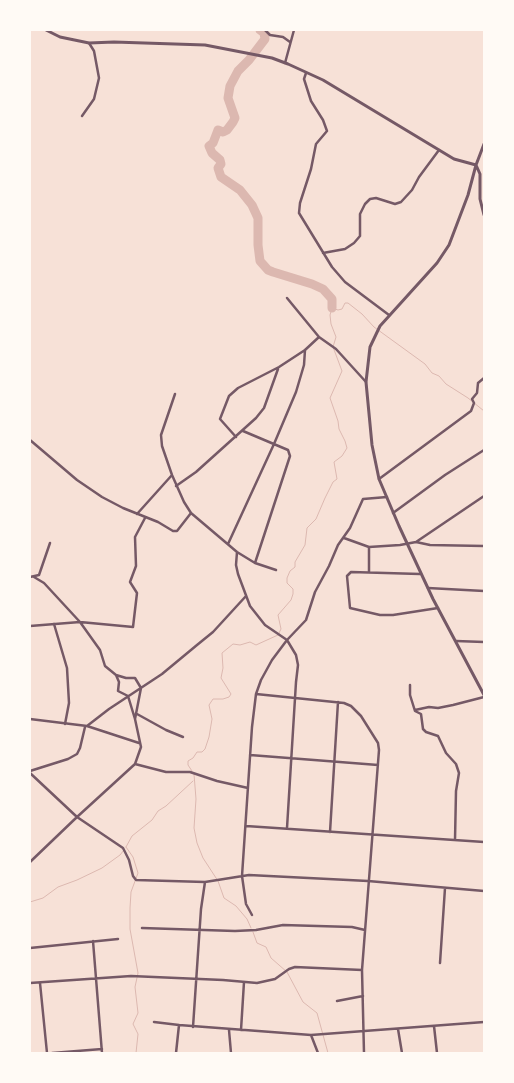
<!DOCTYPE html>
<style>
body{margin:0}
#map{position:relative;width:514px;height:1083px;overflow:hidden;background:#f7e1d7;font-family:Arial,sans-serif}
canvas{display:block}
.frame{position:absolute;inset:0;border:31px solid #fffaf5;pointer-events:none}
</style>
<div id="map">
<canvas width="514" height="1083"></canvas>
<div class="frame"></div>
</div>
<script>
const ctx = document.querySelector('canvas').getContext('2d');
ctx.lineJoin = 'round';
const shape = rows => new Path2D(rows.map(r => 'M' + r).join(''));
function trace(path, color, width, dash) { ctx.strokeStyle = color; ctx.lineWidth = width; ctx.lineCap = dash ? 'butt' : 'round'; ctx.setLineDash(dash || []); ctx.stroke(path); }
const stream = shape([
 [192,771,188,765,188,761,193,758,197,752,202,752,205,749,209,737,212,719,209,705,213,699,223,699,229,697,231,694,221,678,223,668,222,653,233,644,240,645,250,642,256,645,278,635,281,629,278,615,291,600,293,594,293,589,287,583,287,578,290,571,295,567,295,562,305,545,307,528,316,519,325,498,333,482,337,479,334,462,342,456,347,448,345,441,339,429,338,421,330,398,342,371,333,347,336,337,331,324,330,315,332,308,338,310,342,309,345,303,348,303,362,314,374,327,425,364,432,373,439,376,446,384,468,398,484,411],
 [194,774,196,799,194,828,197,843,203,858,218,881,224,898,236,906,247,919,251,928],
 [126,847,133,857,138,873,131,892,130,908,130,929,138,973,135,987,138,1013,133,1024,138,1034,136,1053],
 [126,847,132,836,152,820,158,811,166,806,193,781],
 [30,902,43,898,58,887,77,880,102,868,120,855,124,850],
 [253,932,257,943,266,947,271,958,287,972,303,1002,317,1013,328,1053]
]);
const river = shape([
 [260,30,264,33,265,39,249,60,238,71,230,86,228,98,235,118,233,122,227,130,223,132,218,130,213,143,209,146,212,153,220,160,221,164,218,168,221,177,240,190,252,205,258,218,258,245,260,261,268,270,273,272,312,284,323,289,332,299,332,308]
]);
const minor = shape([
 [265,30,270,35,283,37,290,42],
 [285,63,294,30],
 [306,73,304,79,311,101,323,120,327,131,316,144,311,169,300,203,299,213,332,267,345,282,389,315],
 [82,116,94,99,99,78,94,51,89,43],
 [323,253,345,249,354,243,360,236,360,214,365,204,370,199,376,198,395,204,401,202,412,190,419,177,439,150],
 [287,298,319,337],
 [175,394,161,435,162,446,172,475,184,502,191,513,237,552,255,563,276,570],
 [243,431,288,450,290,456,255,563],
 [236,437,220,419,229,396,238,388,279,367,305,350,319,337,336,349,366,382],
 [30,440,77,480,102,497,123,508,158,522,173,531,177,531,191,513],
 [379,479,471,411,474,403,472,399,477,393,478,383,484,378],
 [176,486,196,472,256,418,264,408,278,369],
 [393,513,445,475,484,450],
 [137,514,172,475],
 [344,538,369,547,400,545,416,542,484,496],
 [416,542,430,545,484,546],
 [228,544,274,444,296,392,304,365,305,350],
 [369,547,369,572],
 [237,552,236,565,238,574,250,606,265,625,287,640,296,655,298,665,296,682,287,828],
 [420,574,351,572,347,576,350,608,380,615,393,615,438,608],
 [30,577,39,575,50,543],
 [428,588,484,591],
 [54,624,67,668,69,703,65,724],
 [30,626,80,622,133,627,137,593,130,582,136,566,135,537,145,518],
 [456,641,484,642],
 [116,675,119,682,118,691,128,696,135,719],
 [410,685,410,695,415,711,421,714,423,729,426,732,438,736,446,753,456,764,459,773,456,791,455,840],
 [256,694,344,703,351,706,361,716,378,743,379,750,362,970,364,1053],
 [415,710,429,707,438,708,453,705,484,697],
 [137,714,166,730,183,737],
 [30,719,87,726,139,743],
 [87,726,109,709,162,674,197,645,213,632,246,596],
 [250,755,378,765],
 [135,764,166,772,190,772,217,781,248,788],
 [30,771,68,759,77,754,80,748,85,727],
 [30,773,77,817,123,848,129,860,133,876,136,880,205,882,249,875,368,881,484,891],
 [246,826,484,842],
 [330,832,338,702],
 [30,862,77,817,135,764,141,747,135,719,141,688,135,678,126,678,116,675,105,666,100,650,80,622,44,583,34,577],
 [252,915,246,904,242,876,252,727,256,694,261,680,272,660,287,640,306,620,315,592,329,566,338,545,350,528,363,499,387,497],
 [142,928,235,931,256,930,283,925,352,927,365,930],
 [93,941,102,1053],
 [30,948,118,939],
 [440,963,445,888],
 [30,983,131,976,223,980,257,983,275,979,289,969,295,967,362,970],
 [40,983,47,1053],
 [337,1001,363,996],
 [154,1022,179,1025],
 [434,1026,437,1053],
 [193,1027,201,909,205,882],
 [398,1029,402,1053],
 [229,1030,231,1053],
 [241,1030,244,982],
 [311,1035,318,1053],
 [52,1053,102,1049],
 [176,1053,179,1025,311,1035,484,1022]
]);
const tertiary = shape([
 [46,30,60,37,89,43,114,42,205,45,272,58,288,64,323,80,454,159,476,165,480,174,480,199,484,215],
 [484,144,476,165,468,195,449,245,437,263,380,326,370,347,366,382,372,445,379,479,399,526,433,599,484,695]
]);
trace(stream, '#dcb8b0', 1);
trace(river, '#dcb8b0', 9);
trace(minor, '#755966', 2.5);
trace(tertiary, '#755966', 3);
</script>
